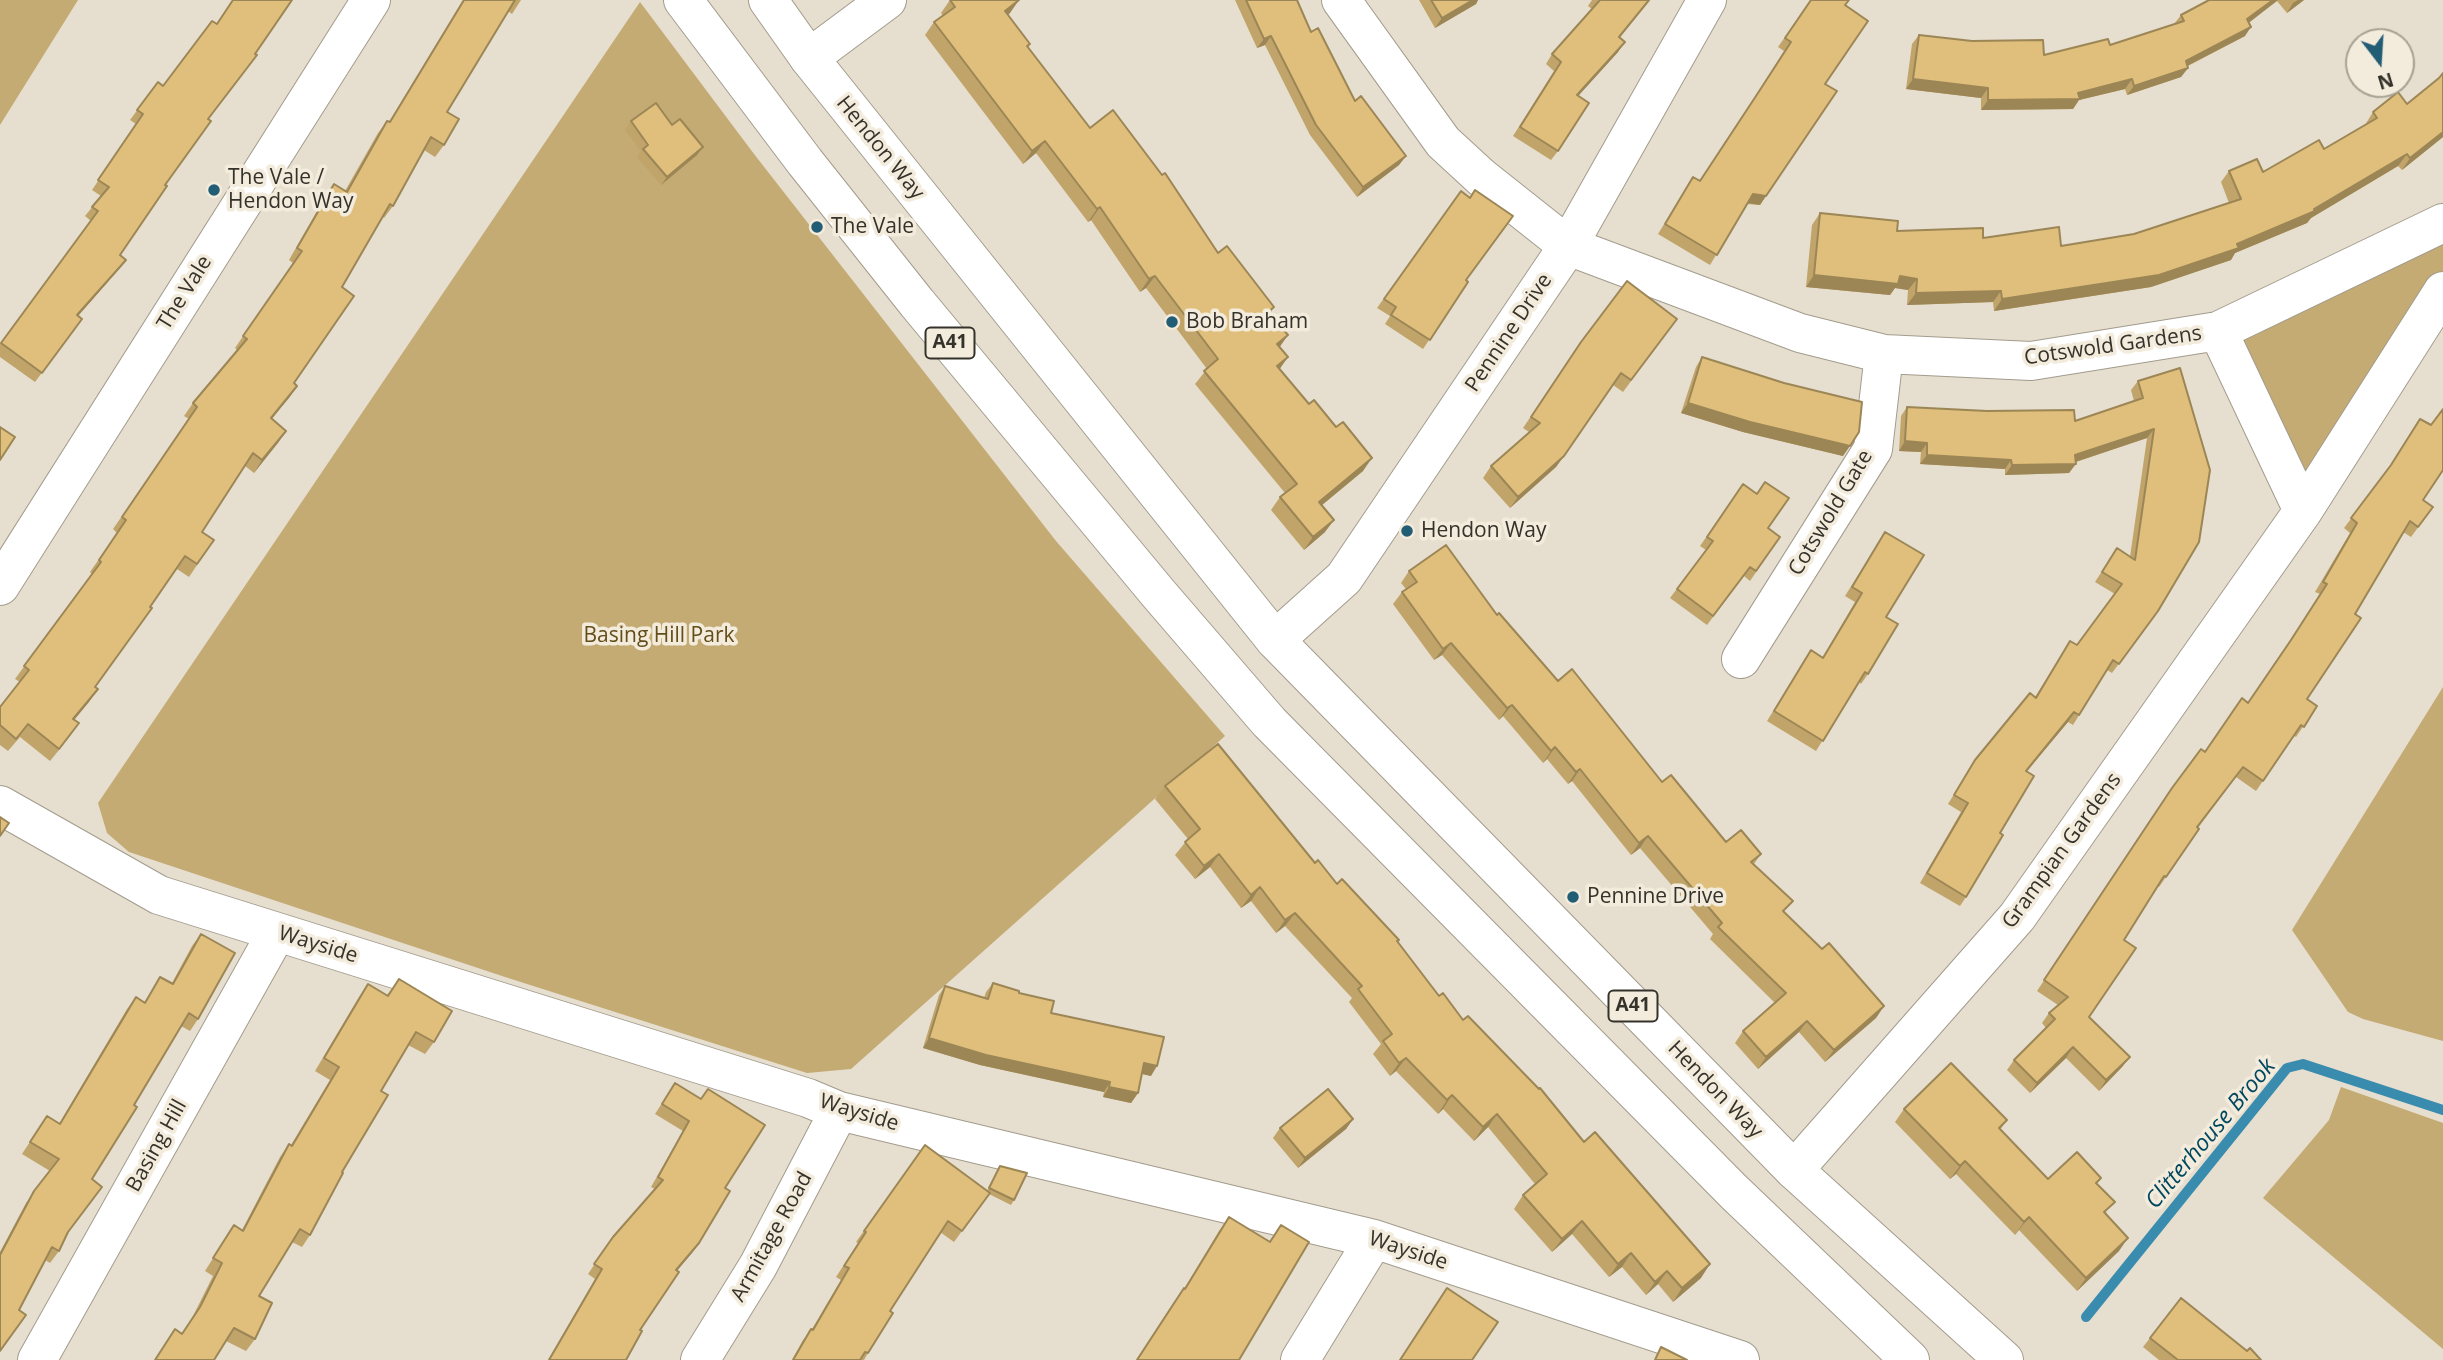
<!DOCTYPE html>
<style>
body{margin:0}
#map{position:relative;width:2443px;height:1360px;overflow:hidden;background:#e6dece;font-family:"Open Sans",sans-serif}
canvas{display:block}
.north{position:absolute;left:2345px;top:28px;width:70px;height:70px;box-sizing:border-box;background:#f3ebdb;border:2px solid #a7a195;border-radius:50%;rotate:163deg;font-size:19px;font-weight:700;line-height:28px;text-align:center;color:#35322b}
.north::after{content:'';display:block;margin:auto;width:24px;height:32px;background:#225d76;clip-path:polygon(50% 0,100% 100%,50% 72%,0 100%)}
</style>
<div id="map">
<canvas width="2443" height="1360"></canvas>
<div class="north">N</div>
</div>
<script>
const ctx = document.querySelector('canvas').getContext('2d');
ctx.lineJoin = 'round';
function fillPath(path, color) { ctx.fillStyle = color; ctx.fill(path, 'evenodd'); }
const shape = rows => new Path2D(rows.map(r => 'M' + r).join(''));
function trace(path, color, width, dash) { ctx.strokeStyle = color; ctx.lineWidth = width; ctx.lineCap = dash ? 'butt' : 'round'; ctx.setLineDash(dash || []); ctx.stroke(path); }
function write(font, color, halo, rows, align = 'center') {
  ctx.font = font + ' "Open Sans",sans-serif'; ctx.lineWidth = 7; ctx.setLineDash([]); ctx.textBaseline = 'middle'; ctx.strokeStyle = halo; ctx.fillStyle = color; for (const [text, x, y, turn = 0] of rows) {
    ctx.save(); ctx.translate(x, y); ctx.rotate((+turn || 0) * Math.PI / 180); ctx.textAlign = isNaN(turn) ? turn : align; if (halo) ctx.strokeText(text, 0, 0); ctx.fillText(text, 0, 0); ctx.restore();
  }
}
const green = shape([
 [0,0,78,0,0,125],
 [640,2,754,154,1056,541,1225,736,851,1069,807,1073,505,977,129,852,107,833,98,803],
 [2443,223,2443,291,2303,511,2218,331],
 [2443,687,2443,1041,2363,1019,2348,1012,2292,930],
 [2341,1087,2443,1123,2443,1349,2263,1198,2329,1120]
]);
const stream = shape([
 [2086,1317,2287,1068,2303,1064,2443,1110]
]);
const minor = shape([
 [1341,0,1443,142,1481,177,1568,246,1800,333,1884,354,2031,361,2218,331,2443,223],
 [809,58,887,0],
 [2218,331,2303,511],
 [0,586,371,0],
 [1275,640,1344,578,1568,246,1707,0],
 [1741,659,1873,449,1884,354],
 [0,805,159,895,808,1098,839,1111,1374,1239,1740,1360],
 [1794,1170,2017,917,2303,511,2443,291],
 [37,1360,277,932],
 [700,1360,758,1266,839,1111],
 [1300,1360,1374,1239]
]);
const highway = shape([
 [683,0,805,162,917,303,1158,593,1269,722,1734,1192,1910,1360],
 [768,0,809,58,1275,640,1794,1170,2004,1360]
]);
const wall = shape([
 [463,0,521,0,512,14,508,11,447,112,444,145,435,157,424,150,393,206,384,218,383,217,342,287,294,383,297,386,272,419,286,431,254,473,245,466,202,532,214,540,189,577,177,569,95,687,98,689,74,720,79,723,50,761,20,737,8,751,0,745,0,707,20,682,15,679,92,574,90,572,117,533,113,529,189,419,184,416,193,403,237,350,235,348,293,263,289,260,325,197,334,184,345,191,378,133,387,121,389,122],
 [950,0,1010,13,1008,15,1030,44,1028,48,1090,128,1274,307,1270,314,1288,335,1279,347,1279,369,1363,471,1322,505,1325,532,1304,550,1271,510,1280,497,1285,493,1195,384,1207,369,1146,288,1140,292,1091,220,1088,222,1036,153,1023,164,925,35,934,22,943,16,941,13],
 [1235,0,1297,0,1311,32,1355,101,1406,156,1399,165,1357,197,1310,135,1265,45,1257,48],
 [1419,0,1478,0,1476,4,1435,28],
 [1592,0,1650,0,1620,37,1618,52,1578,96,1558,151,1551,160,1513,136,1554,71,1546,64,1552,54,1592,9,1588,6],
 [1811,0,1845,5,1825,84,1766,196,1760,205,1747,204,1710,265,1658,234,1693,177,1700,180,1750,106,1784,51,1778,47],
 [2209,0,2304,0,2287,13,2277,1,2249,22,2245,36,2188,66,2188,68,2181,77,2127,95,2125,89,2079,100,2073,109,1981,110,1981,98,1906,89,1912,44,1919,35,2044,55,2110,45,2174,24,2181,15],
 [216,24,209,119,120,255,126,260,119,269,78,316,82,319,35,382,0,357,0,344,91,221,85,216,101,196,92,190,136,124,130,120,158,82,163,86],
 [2407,104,2443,137,2402,170,2398,166,2311,218,2307,223,2235,253,2231,260,2151,287,1994,311,1993,302,1907,305,1908,290,1895,288,1890,295,1806,287,1812,225,1820,213,1897,231,2061,246,2134,234,2229,203,2221,182,2229,171,2263,172,2324,149,2365,125,2373,112],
 [631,121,672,125,697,155,661,185,637,157,641,151,625,130],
 [1461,191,1466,280,1468,282,1423,349,1385,324,1390,316,1377,308],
 [1669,330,1623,392,1613,385,1556,467,1510,508,1483,478,1491,466,1529,432,1523,428,1581,342],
 [1702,357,1784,383,1843,456,1743,432,1681,413,1696,367],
 [2180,368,2158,611,2112,673,2107,670,2073,725,2068,722,2027,771,2000,833,1966,897,1960,906,1920,883,1961,812,1948,804,1975,760,2035,697,2070,641,2077,645,2115,594,2095,582,2117,548,2130,557,2147,438,2076,462,2069,473,2005,475,2005,469,1920,464,1921,452,1899,451,1901,416,1907,407,2075,421,2134,401,2131,390,2138,381],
 [2420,419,2423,500,2433,507,2411,537,2403,532,2307,699,2317,706,2296,737,2294,736,2256,791,2236,777,2198,828,2199,829,2159,887,2157,886,2124,940,2089,1017,2130,1057,2122,1067,2099,1091,2066,1058,2030,1093,2007,1070,2014,1060,2046,1028,2042,1023,2049,1013,2058,1005,2037,991,2172,788,2248,703,2284,650,2320,594,2315,592,2350,533,2344,528,2387,471],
 [1743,484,1768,528,1780,537,1750,581,1744,576,1707,625,1670,598,1706,550,1700,546],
 [1885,532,1886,617,1868,674,1861,684,1859,682,1816,751,1767,721,1811,650,1823,657,1855,602,1845,596],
 [1409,571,1497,615,1558,681,1726,842,1761,854,1754,864,1785,913,1822,949,1884,1006,1876,1018,1825,1062,1799,1032,1758,1069,1735,1043,1743,1031,1775,1003,1710,939,1713,934,1640,848,1631,855,1572,781,1568,784,1547,759,1543,763,1503,716,1499,720,1442,655,1434,660,1393,604,1402,592,1406,589,1401,583],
 [1165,786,1315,863,1397,942,1439,996,1584,1142,1701,1278,1673,1302,1658,1284,1646,1295,1622,1267,1609,1277,1572,1234,1552,1252,1514,1209,1523,1195,1535,1184,1488,1127,1474,1141,1443,1109,1438,1114,1396,1071,1390,1076,1373,1054,1381,1044,1349,1002,1352,998,1285,926,1276,933,1251,901,1241,908,1210,867,1195,879,1175,855,1188,839,1155,799],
 [201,934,198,1019,190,1031,181,1026,134,1105,92,1179,59,1251,50,1263,45,1260,19,1310,0,1351,0,1252,26,1203,50,1171,22,1154,47,1116,59,1124,127,1009,136,997,144,1003,160,977,172,983,192,946],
 [399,979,434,1042,425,1054,408,1045,381,1091,310,1235,302,1247,292,1242,259,1296,255,1339,246,1351,226,1341,214,1360,182,1334,191,1320,213,1276,205,1271,234,1225,242,1230,280,1157,289,1144,291,1145,330,1080,315,1071,359,997,368,984,387,995],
 [993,983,1019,993,1151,1076,1142,1074,1138,1093,1131,1103,1103,1097,1104,1092,980,1065,923,1048,939,995,945,986,984,998,986,992],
 [675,1083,725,1188,699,1243,677,1270,640,1330,626,1360,548,1360,595,1279,588,1274,613,1237,655,1189,651,1187,683,1131,655,1114],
 [1904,1109,2007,1120,2000,1130,2048,1179,2101,1178,2097,1184,2119,1251,2077,1291,2019,1230,2015,1235,1956,1174,1950,1179,1895,1122],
 [1353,1119,1346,1129,1298,1168,1273,1138,1280,1128],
 [925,1145,987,1191,1000,1166,1014,1200,1011,1205,989,1194,954,1242,940,1232,890,1311,868,1353,864,1360,792,1360,803,1340,812,1329,841,1280,836,1277,858,1243,856,1242],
 [1229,1217,1269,1242,1281,1225,1239,1360,1136,1360,1174,1302,1184,1289,1219,1231],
 [2150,1338,2247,1351,2261,1360,2159,1360,2143,1347]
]);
const shadedWall = shape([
 [1019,0,1010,13,996,24,1005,11],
 [1473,0,1478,0,1476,4,1435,28,1442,18],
 [2273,0,2278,0,2241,29,2247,19],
 [2298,0,2304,0,2287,13,2293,3],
 [2251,27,2245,36,2179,70,2186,61],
 [1271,36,1265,45,1257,48,1264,39],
 [1625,42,1618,52,1570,105,1577,95],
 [2188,68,2181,77,2127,95,2134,86],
 [1913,79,1988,88,1981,98,1906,89],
 [2132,79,2125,89,2079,100,2073,109,1981,110,1988,100,2078,93],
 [2443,132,2443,137,2402,170,2410,158],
 [1045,141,1036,153,1023,164,1032,151],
 [703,147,697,155,661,185,667,177],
 [2407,154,2398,166,2311,218,2307,223,2235,253,2231,260,2151,287,1994,311,2002,299,2237,244,2314,209],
 [1406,156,1399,165,1357,197,1363,187],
 [1753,194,1766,196,1760,205,1747,203],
 [1100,207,1091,220,1088,222,1097,209],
 [126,260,119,269,70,325,77,315],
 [1814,275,1900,276,1917,279,1908,290,1895,288,1890,295,1806,287],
 [1155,276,1146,288,1140,292,1149,279],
 [2001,291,1993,302,1907,305,1916,293],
 [1288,335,1279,348,1277,344],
 [1288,357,1279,370,1277,366],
 [297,386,289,398,262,430,271,418],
 [1688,403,1850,446,1843,456,1743,432,1681,413],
 [2154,429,2147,438,2069,464,2076,464,2069,473,2005,475,2012,465,2075,455],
 [286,431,278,443,254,473,262,460],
 [1905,441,1927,443,1921,452,1899,451],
 [1927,455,2011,460,2005,469,1920,464],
 [1564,456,1556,467,1510,508,1518,497],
 [1372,458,1363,471,1310,515,1319,502],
 [1334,520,1325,532,1304,550,1313,537],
 [1451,643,1442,655,1434,660,1443,649],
 [98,689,89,702,65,731,73,719],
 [1512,705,1503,716,1499,720,1507,708],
 [2074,712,2068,722,2019,780,2026,771],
 [79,723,70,736,50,761,59,749],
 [1555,747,1547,759,1543,763,1551,751],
 [1580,769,1572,781,1568,784,1576,772],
 [1648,836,1640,848,1631,855,1639,843],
 [1219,854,1210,867,1195,879,1204,866],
 [1260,887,1251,901,1241,908,1251,895],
 [1295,913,1285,926,1276,933,1285,920],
 [1884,1006,1876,1018,1825,1062,1834,1050],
 [1807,1021,1799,1032,1758,1069,1766,1057],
 [929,1038,1110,1082,1104,1092,980,1065,923,1048],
 [2073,1047,2066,1058,2030,1093,2037,1083],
 [2130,1057,2122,1067,2099,1091,2106,1080],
 [1406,1058,1396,1071,1390,1076,1399,1063],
 [1144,1063,1157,1066,1151,1076,1138,1073],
 [1109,1087,1138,1093,1131,1103,1103,1097],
 [1452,1095,1443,1109,1438,1114,1447,1100],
 [1497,1114,1488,1127,1474,1141,1483,1127],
 [1353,1119,1346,1129,1298,1168,1305,1158],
 [1965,1161,1956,1174,1950,1179,1960,1166],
 [2029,1217,2019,1230,2015,1235,2024,1222],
 [1582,1221,1572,1234,1552,1252,1562,1239],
 [2128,1238,2119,1251,2077,1291,2086,1278],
 [699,1243,692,1253,670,1279,676,1270],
 [1631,1253,1622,1267,1609,1277,1618,1264],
 [1710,1264,1701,1278,1673,1302,1682,1288],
 [1667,1271,1658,1284,1646,1295,1655,1282]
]);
const building = shape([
 [233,0,292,0,255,54,257,55,208,119,211,121,165,185,167,186,120,255,126,260,77,315,82,319,42,373,1,343,98,211,92,207,109,187,98,180,143,114,137,110,158,82,163,86,212,21,217,24,233,0],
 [464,0,515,0,447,112,459,119,444,145,431,137,393,206,390,204,342,287,354,296,294,383,297,386,271,418,286,431,262,460,253,453,202,532,214,540,197,564,185,556,150,607,152,608,95,687,98,689,73,719,79,723,59,749,28,724,16,739,0,725,0,707,29,670,24,666,101,562,99,560,126,520,122,517,197,407,193,403,247,339,243,336,302,251,297,248,334,184,347,192,387,121,390,122,464,0],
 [950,0,1019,0,1005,11,1030,44,1027,46,1090,128,1113,110,1162,175,1165,173,1218,253,1227,246,1274,307,1268,312,1288,335,1277,344,1288,357,1277,366,1309,404,1314,400,1336,427,1343,422,1372,458,1319,502,1334,520,1313,537,1280,497,1297,484,1204,371,1218,359,1155,276,1149,279,1100,207,1097,209,1045,141,1032,151,934,22,955,7,950,0],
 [1246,0,1297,0,1311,32,1318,28,1355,101,1361,96,1406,156,1363,187,1316,125,1271,36,1264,39,1246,0],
 [1431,0,1473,0,1442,18,1431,0],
 [1600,0,1649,0,1619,37,1625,42,1577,95,1589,103,1558,151,1520,127,1561,62,1552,54,1600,0],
 [1811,0,1849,0,1845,5,1868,21,1825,84,1837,91,1766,196,1753,194,1717,255,1665,224,1693,177,1700,181,1756,96,1791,42,1785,38,1811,0],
 [2209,0,2273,0,2247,19,2251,27,2186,61,2188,68,2134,86,2132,79,2078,93,2080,99,1988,100,1988,88,1913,79,1919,35,1972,41,2043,40,2044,55,2108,39,2110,45,2184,21,2181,15,2209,0],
 [2443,73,2443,132,2410,158,2407,154,2314,209,2315,211,2237,244,2239,248,2159,275,2002,299,2001,291,1916,293,1917,279,1900,276,1898,284,1814,275,1820,213,1898,221,1897,231,1983,228,1983,238,2059,227,2061,246,2134,234,2241,199,2229,171,2257,159,2263,172,2319,140,2324,149,2377,118,2373,112,2398,92,2407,104,2439,78,2443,73],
 [656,103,672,125,680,119,703,147,667,177,643,149,648,145,631,121,656,103],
 [1475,190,1513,216,1466,280,1468,282,1430,340,1391,315,1396,307,1384,299,1461,191,1470,198,1475,190],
 [1627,281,1677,319,1631,380,1621,373,1564,456,1518,497,1491,466,1540,423,1531,417,1581,342,1627,281],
 [1702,357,1784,383,1862,402,1859,432,1850,446,1750,422,1688,403,1702,357],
 [2180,368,2210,470,2199,542,2158,611,2119,664,2113,660,2079,715,2074,712,2026,771,2034,776,2000,833,2003,835,1966,897,1927,873,1968,803,1954,795,1975,760,2030,693,2036,698,2070,641,2077,645,2122,584,2102,572,2117,548,2135,560,2154,429,2075,455,2076,464,2012,465,2011,460,1927,455,1927,443,1905,441,1907,407,1987,411,2074,410,2075,421,2143,398,2138,381,2180,368],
 [2443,409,2443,470,2423,500,2433,507,2418,527,2410,521,2355,614,2361,618,2307,699,2317,706,2304,727,2301,725,2263,781,2243,767,2197,827,2199,829,2166,877,2164,876,2124,940,2136,948,2089,1017,2130,1057,2106,1080,2073,1047,2037,1083,2014,1060,2055,1019,2049,1013,2068,997,2044,980,2172,788,2201,749,2205,752,2242,698,2248,703,2291,640,2327,584,2323,582,2357,523,2351,518,2391,465,2420,419,2431,425,2443,409],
 [0,427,15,437,0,460,0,427],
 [1765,482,1789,498,1768,528,1780,537,1756,571,1750,567,1713,616,1677,589,1713,541,1707,537,1743,484,1757,494,1765,482],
 [1885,532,1924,555,1886,617,1898,624,1868,674,1865,672,1823,741,1774,711,1811,650,1823,658,1862,593,1852,587,1885,532],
 [1446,545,1497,615,1499,613,1558,681,1572,669,1662,782,1671,775,1726,842,1741,830,1761,854,1751,862,1793,901,1783,911,1822,949,1829,943,1884,1006,1834,1050,1807,1021,1766,1057,1743,1031,1786,993,1718,927,1722,923,1648,836,1639,843,1580,769,1576,772,1555,747,1551,751,1512,705,1507,708,1451,643,1443,649,1402,592,1417,582,1409,571,1446,545],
 [1218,744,1315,863,1318,860,1337,884,1342,879,1399,940,1397,941,1439,996,1443,993,1463,1020,1468,1016,1539,1089,1540,1088,1584,1142,1595,1132,1710,1264,1682,1288,1667,1271,1655,1282,1631,1253,1618,1264,1582,1221,1562,1239,1523,1195,1547,1174,1497,1114,1483,1127,1452,1095,1447,1100,1406,1058,1399,1063,1383,1041,1392,1034,1358,989,1362,986,1295,913,1285,920,1260,887,1251,895,1219,854,1204,866,1185,842,1200,829,1165,786,1218,744],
 [0,817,9,823,0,836,0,817],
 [201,934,235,953,198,1019,189,1013,134,1105,137,1107,92,1179,102,1187,68,1232,59,1251,52,1247,19,1310,26,1315,0,1351,0,1255,34,1191,59,1159,30,1142,47,1116,60,1124,136,997,145,1003,160,977,173,984,201,934],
 [399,979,452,1011,434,1042,416,1032,381,1091,388,1095,342,1172,343,1173,310,1235,300,1229,259,1296,272,1303,255,1339,234,1328,214,1360,155,1360,175,1329,182,1334,200,1307,222,1263,213,1258,234,1225,243,1231,289,1144,292,1146,339,1067,324,1058,368,984,388,996,399,979],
 [993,983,1019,991,1019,993,1054,1001,1051,1013,1164,1037,1157,1066,1144,1063,1138,1093,1109,1087,1110,1082,986,1055,929,1038,945,986,988,999,993,983],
 [1951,1063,2007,1120,1999,1128,2048,1179,2077,1152,2101,1178,2096,1183,2115,1202,2104,1212,2128,1238,2086,1278,2029,1217,2024,1222,1965,1161,1960,1166,1904,1109,1951,1063],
 [675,1083,701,1099,708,1089,765,1125,725,1188,730,1191,699,1243,676,1270,679,1272,640,1330,642,1331,626,1360,549,1360,602,1269,594,1264,613,1237,663,1180,658,1177,689,1121,662,1104,675,1083],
 [1328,1089,1353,1119,1305,1158,1280,1128,1328,1089],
 [925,1145,990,1193,962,1231,948,1221,890,1311,893,1313,868,1353,865,1352,860,1360,793,1360,811,1329,813,1330,849,1268,844,1266,866,1232,864,1231,925,1145],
 [1000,1166,1027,1173,1014,1200,989,1188,1000,1166],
 [1229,1217,1270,1242,1281,1225,1309,1242,1239,1360,1137,1360,1184,1288,1185,1289,1229,1217],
 [1447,1288,1498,1322,1472,1360,1400,1360,1447,1288],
 [2181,1298,2247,1351,2250,1348,2261,1360,2178,1360,2150,1338,2181,1298],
 [1661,1347,1687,1360,1655,1360,1661,1347]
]);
const markers = [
 [214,190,7,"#225d76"],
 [817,227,7,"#225d76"],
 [1172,322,7,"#225d76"],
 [1407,531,7,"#225d76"],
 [1573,897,7,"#225d76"]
];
const shields = [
 [950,343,49],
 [1633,1006,49]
];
const shieldNames = [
 ["A41",950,343],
 ["A41",1633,1006]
];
const streetNames = [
 ["Hendon Way",880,148,51],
 ["The Vale",185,293,-58],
 ["Pennine Drive",1509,333,-56],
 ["Cotswold Gardens",2113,346,-8],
 ["Cotswold Gate",1831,513,-59],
 ["Grampian Gardens",2062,851,-54],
 ["Wayside",318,945,17],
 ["Hendon Way",1715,1090,46],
 ["Wayside",859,1113,17],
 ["Basing Hill",157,1146,-61],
 ["Armitage Road",772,1237,-61],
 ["Wayside",1408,1251,18]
];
const poiNames = [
 ["The Vale /",228,178],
 ["Hendon Way",228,202],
 ["The Vale",831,227],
 ["Bob Braham",1186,322],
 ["Hendon Way",1421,531],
 ["Pennine Drive",1587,897]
];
const parkNames = [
 ["Basing Hill Park",659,636]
];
const waterNames = [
 ["Clitterhouse Brook",2211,1134,-50]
];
fillPath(green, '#c4aa73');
trace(stream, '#3a8caf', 10);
trace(minor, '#a39c8d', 40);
trace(highway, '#a39c8d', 40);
trace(minor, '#fff', 38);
trace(highway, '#fff', 38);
fillPath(wall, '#c0a46a');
fillPath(shadedWall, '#9c8656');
fillPath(building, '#dfbf7b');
trace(building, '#9c8656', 2);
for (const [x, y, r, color] of markers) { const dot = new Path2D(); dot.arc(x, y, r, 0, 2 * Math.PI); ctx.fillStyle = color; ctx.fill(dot); trace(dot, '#f3ebdb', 2.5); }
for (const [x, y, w] of shields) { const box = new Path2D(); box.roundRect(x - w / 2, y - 15.5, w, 31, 5); ctx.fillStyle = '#f3ebdb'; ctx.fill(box); trace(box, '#35322b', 2); }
write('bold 19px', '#35322b', null, shieldNames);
write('21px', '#35322b', '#f3ebdb', streetNames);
write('21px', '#35322b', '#f3ebdb', poiNames, 'left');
write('21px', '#634d19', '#f3ebdb', parkNames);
write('italic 23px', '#004760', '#f3ebdb', waterNames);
</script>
